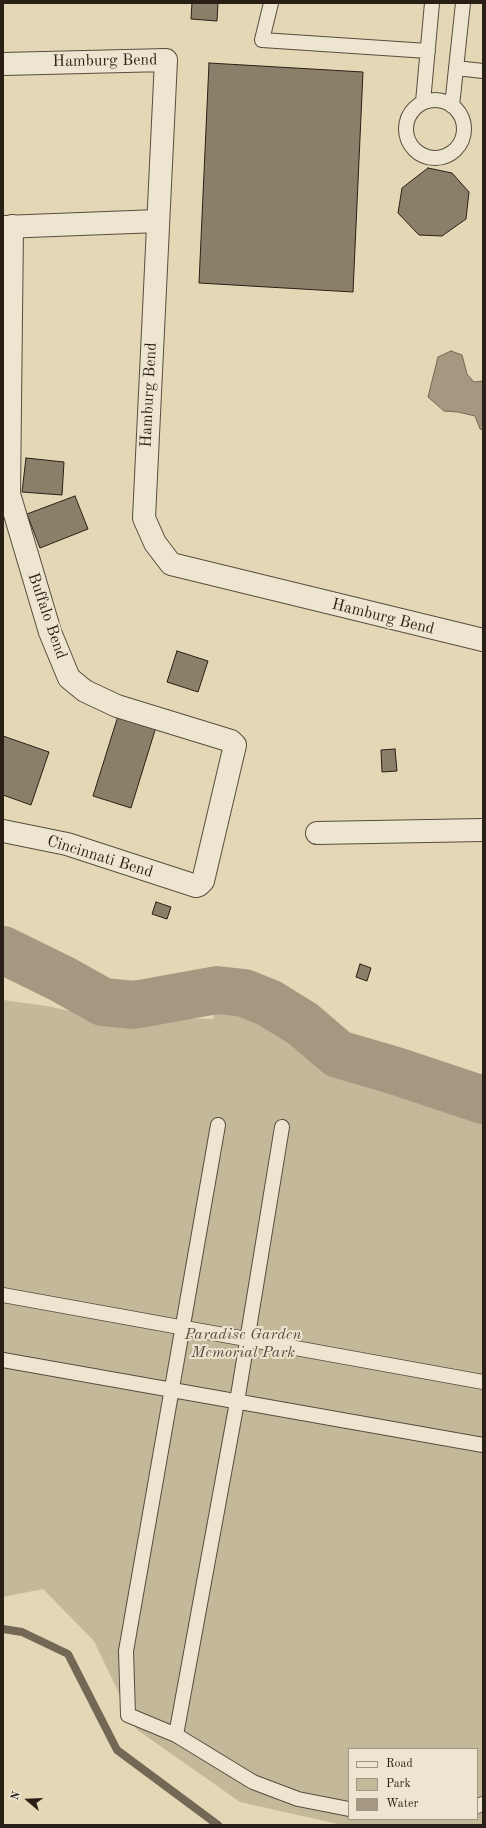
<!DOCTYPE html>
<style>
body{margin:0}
#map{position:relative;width:486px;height:1828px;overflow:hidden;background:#e3d7b6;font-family:"Old Standard TT",serif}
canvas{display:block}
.frame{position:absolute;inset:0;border:4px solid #2a1f16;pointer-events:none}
.legend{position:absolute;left:348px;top:1748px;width:130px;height:72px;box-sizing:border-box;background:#ede5d0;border:1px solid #9f9686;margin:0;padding:5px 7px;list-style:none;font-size:12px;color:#2a1f16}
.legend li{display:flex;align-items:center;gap:8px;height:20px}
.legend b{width:20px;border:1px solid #9f9686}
.north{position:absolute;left:8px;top:1780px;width:40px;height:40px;-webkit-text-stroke:3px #ede5d0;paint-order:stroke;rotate:289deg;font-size:11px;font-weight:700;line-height:16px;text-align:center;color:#2a1f16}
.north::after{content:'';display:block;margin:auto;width:14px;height:18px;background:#2a1f16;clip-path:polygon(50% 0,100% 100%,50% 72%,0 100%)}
</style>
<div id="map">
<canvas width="486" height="1828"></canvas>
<div class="frame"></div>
<ul class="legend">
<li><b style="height:5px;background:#ede5d0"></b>Road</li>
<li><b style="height:11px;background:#c4b89b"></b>Park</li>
<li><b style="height:11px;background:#a49880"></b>Water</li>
</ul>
<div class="north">N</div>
</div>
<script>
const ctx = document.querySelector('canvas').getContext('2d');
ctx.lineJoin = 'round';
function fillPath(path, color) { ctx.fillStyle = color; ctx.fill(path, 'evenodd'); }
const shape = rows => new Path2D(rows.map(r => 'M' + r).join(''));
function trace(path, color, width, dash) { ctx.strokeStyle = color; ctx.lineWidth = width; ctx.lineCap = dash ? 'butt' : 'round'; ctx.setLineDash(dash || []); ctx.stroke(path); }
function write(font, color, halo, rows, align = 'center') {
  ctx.font = font + ' "Old Standard TT",serif'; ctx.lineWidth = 4; ctx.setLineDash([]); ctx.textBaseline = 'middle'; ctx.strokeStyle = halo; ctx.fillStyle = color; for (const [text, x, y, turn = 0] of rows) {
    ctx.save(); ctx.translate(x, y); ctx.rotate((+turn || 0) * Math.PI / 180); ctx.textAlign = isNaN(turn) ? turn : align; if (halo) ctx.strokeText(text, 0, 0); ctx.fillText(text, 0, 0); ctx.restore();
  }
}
const green = shape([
 [217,990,244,993,269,1003,303,1024,338,1054,396,1071,483,1100,483,1825,343,1825,240,1802,136,1729,94,1641,43,1589,3,1597,3,1000,47,1006,130,1024,182,1018,213,1019],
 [349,1749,477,1749,477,1819,349,1819]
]);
const water = shape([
 [451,351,462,355,467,374,474,382,483,381,483,430,480,429,475,416,458,412,444,411,428,397,438,357,451,351]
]);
const stream = shape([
 [3,1629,22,1632,68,1654,117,1750,218,1825]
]);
const river = shape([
 [3,950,62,979,103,1002,134,1005,217,990,244,993,269,1003,303,1024,338,1054,396,1071,483,1100]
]);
const building = shape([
 [192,3,218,3,217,21,191,19,192,3],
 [209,63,363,72,353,292,199,283,209,63],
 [428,168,452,173,469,192,466,219,442,236,419,235,398,213,402,188,428,168],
 [26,458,64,462,62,495,22,492,26,458],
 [75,496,88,529,40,548,27,514,75,496],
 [177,651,208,661,198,692,167,682,177,651],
 [118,716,156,727,131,808,93,796,118,716],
 [3,736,49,752,31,805,3,795,3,736],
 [395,749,397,771,382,772,381,750,395,749],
 [156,902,171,907,167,919,152,914,156,902],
 [360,964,371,968,367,981,356,977,360,964]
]);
const lane = shape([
 [271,3,262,40,428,51],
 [456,68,483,71],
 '406 129a29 29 0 1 1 58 0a29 29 0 1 1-58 0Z',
 [423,102,432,3],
 [452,106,463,3],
 [218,1125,126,1651,128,1715,176,1735,253,1782,298,1799,349,1809],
 [3,1295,483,1382],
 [3,1360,483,1445],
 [176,1735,237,1402,282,1127],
 [477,1806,483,1804]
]);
const street = shape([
 [3,64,166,60,144,518,155,543,171,564,483,640],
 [3,227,158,221],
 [3,831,67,844,196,886,199,885,203,881,235,745,231,741,117,706,85,691,69,678,50,632,9,494,12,226],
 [317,833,483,830]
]);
const streetNames = [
 ["Hamburg Bend",105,61,-1],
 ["Hamburg Bend",149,395,-87],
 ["Buffalo Bend",47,616,71],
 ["Hamburg Bend",383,617,14],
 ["Cincinnati Bend",100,857,17]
];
const parkNames = [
 ["Paradise Garden",243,1335],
 ["Memorial Park",243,1353]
];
fillPath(green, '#c4b89b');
fillPath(water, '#a49880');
trace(water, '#736856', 1);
trace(stream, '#736856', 8);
trace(river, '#a49880', 48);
fillPath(building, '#8a7f69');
trace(building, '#2a1f16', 1);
trace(lane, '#584d3e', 16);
trace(street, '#584d3e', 24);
trace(lane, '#ede5d0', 14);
trace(street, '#ede5d0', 22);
write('16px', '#2a1f16', '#ede5d0', streetNames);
write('italic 16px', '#584d3e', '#ede5d0', parkNames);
</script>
